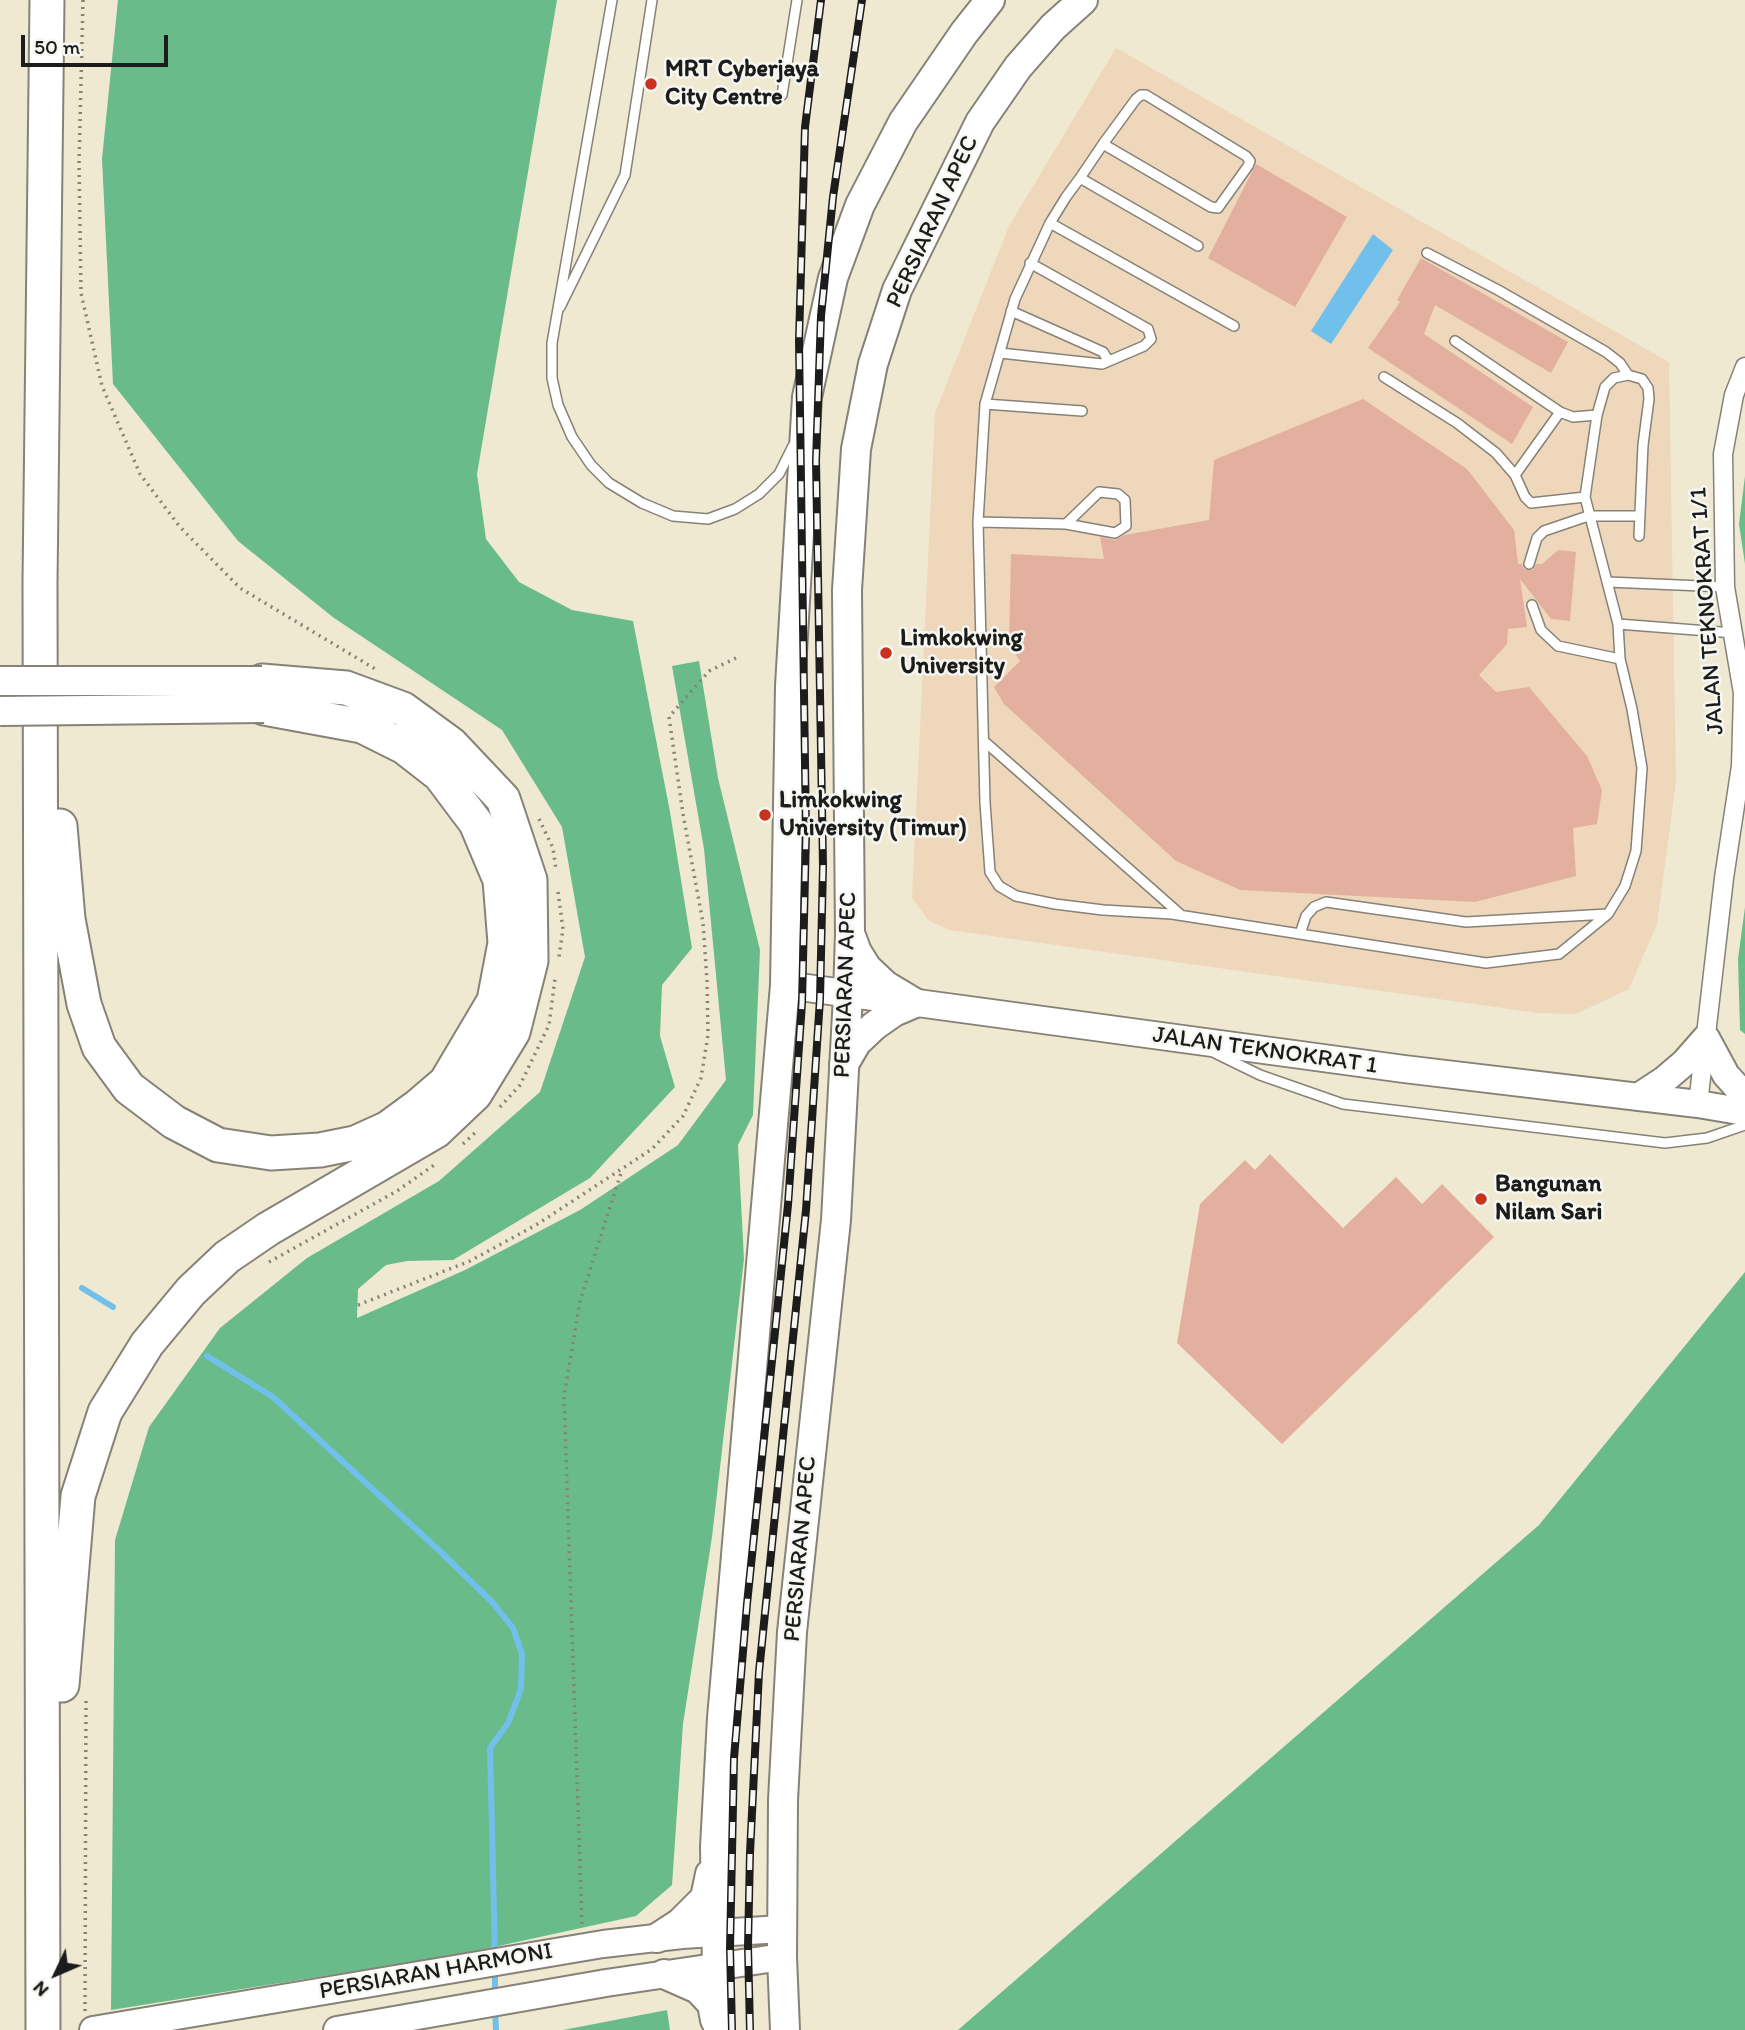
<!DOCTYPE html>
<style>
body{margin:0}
#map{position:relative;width:1745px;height:2030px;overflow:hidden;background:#efe9d2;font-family:Itim,sans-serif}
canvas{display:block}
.north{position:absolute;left:21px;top:1939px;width:70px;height:70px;-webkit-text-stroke:5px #f6f6f2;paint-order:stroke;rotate:226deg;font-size:19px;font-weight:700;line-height:28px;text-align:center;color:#1c1c1c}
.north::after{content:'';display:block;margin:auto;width:24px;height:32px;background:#1c1c1c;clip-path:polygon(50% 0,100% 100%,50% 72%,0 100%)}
.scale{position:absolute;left:21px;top:35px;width:147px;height:32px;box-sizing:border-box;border:4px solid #1c1c1c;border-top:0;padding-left:9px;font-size:21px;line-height:24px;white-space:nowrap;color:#1c1c1c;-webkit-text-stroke:5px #f6f6f2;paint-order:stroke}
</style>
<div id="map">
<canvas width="1745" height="2030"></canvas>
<div class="north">N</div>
<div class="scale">50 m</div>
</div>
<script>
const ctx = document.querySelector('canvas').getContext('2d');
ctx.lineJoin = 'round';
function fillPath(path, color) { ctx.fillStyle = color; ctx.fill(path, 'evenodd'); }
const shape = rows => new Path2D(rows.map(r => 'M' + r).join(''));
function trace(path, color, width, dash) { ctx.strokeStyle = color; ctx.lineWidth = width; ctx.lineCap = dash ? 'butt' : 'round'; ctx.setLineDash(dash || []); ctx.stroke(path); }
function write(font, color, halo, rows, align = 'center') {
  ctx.font = font + ' Itim,sans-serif'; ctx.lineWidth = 5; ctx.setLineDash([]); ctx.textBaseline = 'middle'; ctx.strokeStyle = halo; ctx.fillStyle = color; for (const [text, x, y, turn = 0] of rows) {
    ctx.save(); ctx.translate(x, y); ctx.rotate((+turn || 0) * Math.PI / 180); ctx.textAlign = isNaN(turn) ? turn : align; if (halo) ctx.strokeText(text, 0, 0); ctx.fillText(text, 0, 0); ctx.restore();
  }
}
const built = shape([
 [1116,48,1669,362,1676,782,1657,924,1629,989,1576,1014,1538,1013,949,930,928,920,912,898,935,413,1009,226]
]);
const forest = shape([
 [118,0,557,0,477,474,486,539,519,582,572,610,633,621,670,812,692,948,662,985,660,1036,675,1087,590,1178,453,1260,407,1261,386,1265,358,1289,357,1318,465,1270,580,1210,678,1145,726,1080,704,849,672,666,699,661,718,778,760,950,753,1115,738,1145,744,1259,712,1537,683,1724,672,1885,636,1916,462,1954,111,2010,115,1540,149,1427,220,1328,307,1258,439,1181,540,1092,585,957,562,827,502,730,334,618,238,541,113,384,102,159],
 [1745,476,1745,564,1739,524],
 [1745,907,1745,1034,1740,1030,1738,959],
 [1745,1272,1745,2030,958,2030,1539,1525],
 [667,2010,670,2030,563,2030]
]);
const water = shape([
 [1373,234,1393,250,1331,344,1311,331]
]);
const stream = shape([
 [82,1288,113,1307],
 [207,1356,273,1397,445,1556,493,1603,513,1628,522,1654,521,1689,508,1723,490,1748,495,1955],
 [495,1969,495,1996],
 [495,2007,496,2030]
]);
const building = shape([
 [1256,164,1347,217,1295,307,1208,258],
 [1421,258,1568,342,1551,373,1435,305,1424,334,1533,407,1512,444,1368,348,1400,302,1397,300],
 [1363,399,1467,469,1514,530,1518,564,1522,564,1524,569,1533,570,1536,564,1542,564,1558,550,1576,552,1570,621,1551,619,1520,579,1527,627,1508,629,1507,644,1479,675,1496,692,1529,687,1587,756,1602,790,1597,824,1573,828,1576,876,1475,902,1240,890,1176,861,1004,704,994,687,1020,661,1009,644,1011,554,1104,559,1100,537,1115,540,1125,535,1209,520,1214,460],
 [1270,1154,1343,1228,1396,1177,1422,1204,1442,1184,1494,1237,1282,1444,1177,1343,1200,1204,1245,1160,1255,1170]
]);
const path = shape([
 [83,0,79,164,81,293,102,386,140,474,180,527,240,588,377,670],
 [539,819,553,848,556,870],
 [558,892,563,929,559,957],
 [500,1107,520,1085,549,1025,555,979],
 [463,1144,478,1130],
 [269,1262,397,1191,437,1163],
 [358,1305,470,1261,536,1225,652,1149,683,1116,701,1078,708,1035,707,981,703,923,683,814,669,717,709,671,738,657],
 [582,1924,564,1396,580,1301,622,1170],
 [85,2011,86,1697]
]);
const lane = shape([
 [612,0,552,343,552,378,558,405,572,437,591,465,609,483,642,503,673,516,708,519,735,509,759,494,779,474,793,446],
 [782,95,797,0],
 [1103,144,1211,207,1218,208,1248,166,1250,161,1246,156,1146,95,1141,95,1136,99,1103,144,1080,178,1066,197,1050,223,1015,299,985,404,978,522,985,803,990,872,999,886,1016,896,1055,904,1103,910,1172,914,1486,963,1559,954,1608,914,1625,886,1636,851,1642,768,1632,709,1620,659,1618,624,1585,497,1597,415,1605,387,1614,378,1628,375,1642,379,1648,388,1649,399,1643,445,1639,536],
 [1080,178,1198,246],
 [1050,223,1234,326],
 [1427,253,1498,290,1606,352,1620,363,1628,375],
 [560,307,625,175,652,0],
 [1011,311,1103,352,1108,360],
 [1455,341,1560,412,1573,417,1597,415],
 [1000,353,1102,364,1144,346,1151,339,1148,329,1030,263],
 [1384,377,1457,423,1496,453,1515,475,1525,497,1531,503,1585,497],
 [985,404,1082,411],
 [1515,475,1560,412],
 [978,522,1066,524,1115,533,1126,526,1125,500,1118,494,1099,492,1066,524],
 [1529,564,1537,538,1544,531,1588,516,1639,516],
 [1608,582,1725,587],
 [1532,605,1541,630,1558,646,1620,659],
 [1618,624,1734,633],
 [984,741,1180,914],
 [1300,934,1306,916,1314,907,1326,902,1466,922,1608,914],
 [1215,1053,1260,1075,1343,1104,1665,1143,1707,1138,1745,1125]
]);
const street = shape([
 [1698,1104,1724,878,1741,766,1743,693,1725,587,1723,454,1734,395,1745,367]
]);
const secondary = shape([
 [785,985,1404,1069,1698,1104,1745,1112],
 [1638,1097,1664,1080,1684,1063,1706,1038,1726,1075,1745,1096],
 [93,2030,603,1944,682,1935,782,1929],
 [337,2030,606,1983,782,1957]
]);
const primary = shape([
 [851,936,857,952,867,968,885,985,915,1003],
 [844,1064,857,1042,874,1026,894,1012,915,1003],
 [657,1938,680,1923,705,1898,710,1874],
 [664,1974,698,1989,712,2004,715,2020],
 [718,2030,715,1847,722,1718,785,985,790,686,807,397,833,278,860,205,903,122,964,33,990,0],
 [785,2030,782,1957,783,1800,792,1632,836,1220,848,995,850,934,847,590,856,449,873,364,897,290,980,122,1018,67,1053,27,1083,0]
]);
const highway = shape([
 [60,826,68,919,84,1004,99,1047,129,1088,174,1122,218,1145,271,1153,320,1150,355,1143,388,1128,418,1106,446,1082,494,1001,505,943,500,880,476,823,440,775,404,747,362,726,264,708],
 [62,1685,78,1496,105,1412,147,1344,191,1291,227,1257,268,1229,436,1131,475,1094,513,1032,531,961,530,880,503,799,451,744,403,709,346,688,262,681],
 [43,2030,40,582,47,0]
]);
const rail = shape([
 [732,2030,730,1948,734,1758,747,1604,788,1205,802,1003,806,834,799,341,805,127,821,0],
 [750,2030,748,1946,750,1853,759,1672,806,1210,820,999,823,866,816,461,821,316,833,197,862,0]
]);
const primaryBridge = shape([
 [0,681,262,681],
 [0,711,264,708]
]);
const markers = [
 [651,84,7,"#c8321e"],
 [886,653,7,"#c8321e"],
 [765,815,7,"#c8321e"],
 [1481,1199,7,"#c8321e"]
];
const poiNames = [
 ["MRT Cyberjaya",665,70],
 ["City Centre",665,98],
 ["Limkokwing",900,639],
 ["University",900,667],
 ["Limkokwing",779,801],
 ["University (Timur)",779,829],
 ["Bangunan",1495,1185],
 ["Nilam Sari",1495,1213]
];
const streetNames = [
 ["PERSIARAN APEC",933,222,-65],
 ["JALAN TEKNOKRAT 1/1",1708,611,-94],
 ["PERSIARAN APEC",846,985,-88],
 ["JALAN TEKNOKRAT 1",1265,1051,8],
 ["PERSIARAN APEC",801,1549,-85],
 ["PERSIARAN HARMONI",436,1972,-10]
];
fillPath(built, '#eed7bb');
fillPath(forest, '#69bc8a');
fillPath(water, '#71c0eb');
trace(stream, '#71c0eb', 6);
fillPath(building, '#e3b09f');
trace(lane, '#868277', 12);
trace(street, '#868277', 21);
trace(secondary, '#868277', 30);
trace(primary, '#868277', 32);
trace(highway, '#868277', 37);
trace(path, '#868277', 3.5, [2, 5]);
trace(lane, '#fff', 9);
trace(street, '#fff', 18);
trace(secondary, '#fff', 26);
trace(primary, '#fff', 28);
trace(highway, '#fff', 33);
trace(rail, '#1c1c1c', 8);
trace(rail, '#f6f6f2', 5, [16]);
trace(primaryBridge, '#868277', 32, []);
trace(primaryBridge, '#fff', 28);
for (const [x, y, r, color] of markers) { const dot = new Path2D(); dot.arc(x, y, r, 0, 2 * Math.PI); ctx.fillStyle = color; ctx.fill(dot); trace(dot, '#f6f6f2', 2.5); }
write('bold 24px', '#1c1c1c', '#f6f6f2', poiNames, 'left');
write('24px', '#1c1c1c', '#f6f6f2', streetNames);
</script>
